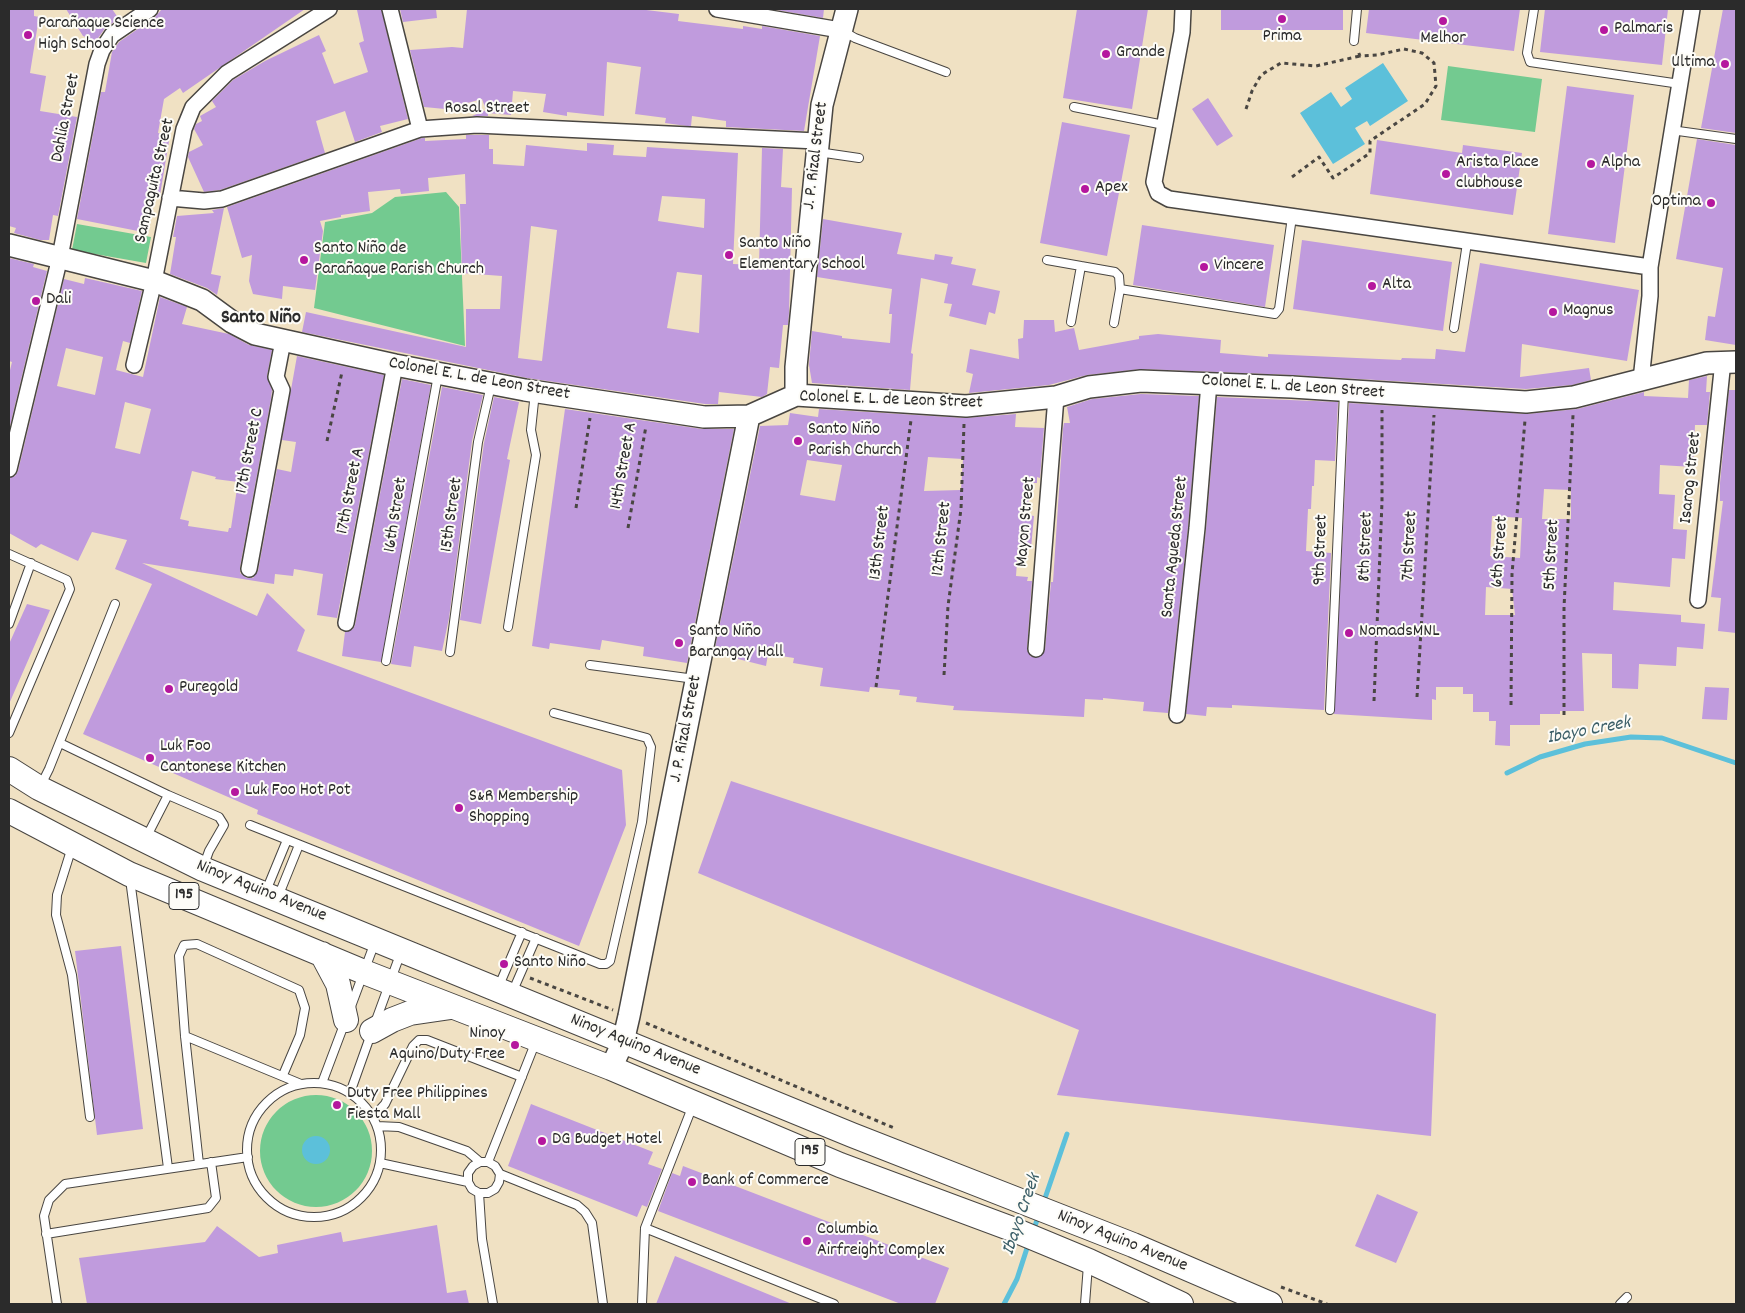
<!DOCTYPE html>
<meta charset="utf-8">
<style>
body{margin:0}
#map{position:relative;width:1745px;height:1313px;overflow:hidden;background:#f0e1c3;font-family:Dekko,sans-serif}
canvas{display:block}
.frame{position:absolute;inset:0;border:10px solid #2b2b2b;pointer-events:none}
</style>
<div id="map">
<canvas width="1745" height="1313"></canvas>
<div class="frame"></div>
</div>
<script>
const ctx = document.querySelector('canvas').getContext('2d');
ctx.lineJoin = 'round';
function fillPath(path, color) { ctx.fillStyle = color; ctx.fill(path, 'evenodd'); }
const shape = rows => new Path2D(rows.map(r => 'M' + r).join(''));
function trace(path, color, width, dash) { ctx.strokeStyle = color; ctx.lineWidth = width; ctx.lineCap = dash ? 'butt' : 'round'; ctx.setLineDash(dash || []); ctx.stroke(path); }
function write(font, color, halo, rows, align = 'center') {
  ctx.font = font + ' Dekko,sans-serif'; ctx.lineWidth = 4; ctx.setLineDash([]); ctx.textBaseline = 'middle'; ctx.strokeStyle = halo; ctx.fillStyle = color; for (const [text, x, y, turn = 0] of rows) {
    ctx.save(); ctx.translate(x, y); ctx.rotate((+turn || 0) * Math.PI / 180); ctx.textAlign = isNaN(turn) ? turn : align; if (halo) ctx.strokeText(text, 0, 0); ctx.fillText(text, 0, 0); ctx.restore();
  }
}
const green = shape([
 [1448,66,1542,79,1535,132,1441,120],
 [446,192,459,207,465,346,314,308,325,222,372,213,395,197],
 [77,224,151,237,146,263,72,250],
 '260 1151a56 56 0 1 1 112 0a56 56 0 1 1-112 0Z'
]);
const water = shape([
 [1383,63,1408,101,1370,126,1367,121,1355,128,1365,144,1333,164,1300,113,1331,92,1341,107,1352,99,1345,88],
 '302 1150a14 14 0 1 1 28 0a14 14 0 1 1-28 0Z'
]);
const stream = shape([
 [1507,773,1540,757,1585,744,1631,737,1662,738,1736,763],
 [1043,1204,1067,1134],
 [1033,1232,1039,1214],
 [1004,1304,1017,1279,1029,1242]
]);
const building = shape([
 [9,9,34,9,34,16,39,17,30,73,46,76,40,111,77,117,58,216,53,215,49,240,40,240,14,233,16,228,9,226],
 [66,9,112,9,119,19,106,27,96,41,83,36],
 [162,9,305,9,183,93,180,88,164,99,158,133,170,135,160,195,154,194,148,233,77,219,101,92,105,92,112,52,119,42,155,17],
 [364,9,381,9,408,119,380,126,382,132,355,142,345,111,316,121,325,153,220,190,204,192,188,157,189,152,203,145,194,129,196,124,202,121,200,116,216,107,212,101,233,80,265,61,319,35,326,51,322,53,334,84,368,72,359,43,364,41,357,10],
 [400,9,436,9,437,18,403,22],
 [467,9,638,9,679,14,678,21,743,29,743,26,762,29,762,26,820,36,804,131,726,127,726,121,692,116,691,126,687,126,665,123,666,118,635,114,641,67,607,62,604,116,567,112,567,116,543,112,546,94,513,91,511,115,488,113,488,116,472,116,486,110,482,99,445,109,424,107,410,50,452,47,463,48],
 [771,9,824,9,823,18],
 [1077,9,1148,9,1132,109,1063,98],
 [1221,9,1343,9,1343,30,1221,30],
 [1369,9,1520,9,1514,51,1366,33],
 [1545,9,1668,9,1662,65,1540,52],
 [1723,9,1736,9,1736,133,1701,128],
 [1567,86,1634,95,1615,243,1548,234],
 [1208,98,1233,136,1217,146,1192,109],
 [1062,122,1130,135,1107,256,1040,243],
 [466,135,489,135,489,149,493,149,493,164,524,166,526,145,587,151,587,143,614,145,613,155,646,157,647,147,738,153,733,264,759,265,762,148,783,149,781,187,792,188,789,313,788,325,783,325,779,368,770,367,767,394,762,397,719,392,718,404,705,404,527,378,302,332,306,312,466,347,466,309,500,309,502,276,462,273,460,204,466,204,465,174,428,178,429,191,401,194,400,189,368,192,370,211,341,215,341,217,320,221,323,231,315,290,283,286,282,299,253,294,249,281,252,255,242,258,227,207,422,138,425,138,425,141,466,139],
 [662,196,705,199,704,228,658,221],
 [531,226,557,230,542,361,518,358],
 [677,272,702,275,699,333,667,328],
 [1697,139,1736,145,1736,345,1705,340,1708,316,1715,317,1723,268,1676,259],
 [1377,140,1462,153,1463,145,1522,153,1513,215,1370,194],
 [224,208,211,274,221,276,217,295,207,288,170,274,176,237,173,237,177,216,214,213,212,210],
 [823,219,902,233,897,254,934,260,935,254,953,257,951,264,976,269,972,285,1000,291,995,314,989,312,986,325,949,316,952,304,944,303,948,284,921,278,911,353,913,354,910,390,812,383,809,365,812,331,842,336,842,338,890,343,892,314,889,314,892,289,817,277],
 [1142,225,1274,245,1265,307,1133,285],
 [1302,240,1452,262,1443,331,1293,309],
 [9,258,34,264,33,267,47,271,9,430,9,374,12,362,9,361],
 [1480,263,1639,290,1627,361,1522,344,1520,377,1589,368,1591,380,1572,385,1526,389,1293,375,1141,369,1087,375,1049,385,969,393,973,374,966,372,970,349,1019,359,1018,339,1023,338,1024,320,1054,320,1055,332,1074,328,1079,350,1139,339,1139,336,1158,334,1221,340,1220,353,1268,357,1268,354,1401,360,1402,358,1435,359,1436,349,1465,352],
 [85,278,142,291,130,343,123,341,116,370,143,377,160,297,187,307,182,324,229,334,249,345,272,350,267,376,272,390,271,399,240,567,240,573,247,578,253,578,258,571,277,469,291,472,296,442,282,440,297,356,384,375,337,618,317,615,323,574,294,569,293,576,275,574,274,584,142,563,257,616,267,593,305,630,297,651,622,770,626,825,579,946,257,814,258,810,83,734,152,584,115,569,127,540,92,532,78,561,41,544,36,548,9,533,9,478,15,476,18,471,64,279,84,284],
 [66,348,103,357,95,395,57,386],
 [125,402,151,409,140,454,115,448],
 [192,471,216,477,215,479,238,482,231,528,229,528,228,532,188,526,189,521,180,519],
 [1707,376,1706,392,1710,392,1707,425,1695,425,1693,467,1660,465,1659,494,1675,495,1673,529,1687,530,1685,559,1672,558,1670,587,1614,582,1613,610,1681,615,1681,622,1705,624,1703,649,1677,647,1676,666,1639,664,1638,689,1612,688,1612,654,1582,653,1584,711,1560,711,1560,714,1540,714,1540,725,1510,725,1510,746,1495,745,1496,721,1489,721,1489,712,1473,712,1473,694,1463,694,1463,687,1436,687,1436,700,1432,699,1432,720,1334,714,1349,403,1527,414,1577,409,1644,392,1644,396,1688,398,1689,380],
 [1544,489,1571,490,1571,519,1542,519],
 [1492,516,1522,518,1520,558,1490,556],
 [1486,587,1512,589,1515,615,1485,615],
 [402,379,431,385,381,662,342,656,345,632,353,629,355,625],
 [442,387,483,395,472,441,449,618,442,651,414,646,411,667,391,664],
 [1729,390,1736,390,1736,633,1718,631,1721,598,1711,597,1723,501,1720,501,1720,483],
 [1141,394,1199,396,1188,527,1168,713,1143,711,1144,702,1103,698,1103,700,1085,699,1084,717,953,710,954,706,916,702,917,697,899,695,900,690,870,687,869,692,820,686,823,668,793,663,794,658,768,654,766,666,714,653,760,426,788,425,790,413,818,417,819,409,965,418,1016,414,1015,427,1044,428,1040,478,1037,477,1037,483,1029,483,1028,515,1034,516,1031,548,1018,547,1016,576,1028,577,1027,581,1032,581,1027,649,1031,657,1040,657,1045,650,1051,582,1053,582,1063,429,1064,423,1070,423,1067,407,1092,399],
 [928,457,963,459,961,490,924,491],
 [807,460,842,465,835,501,800,495],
 [494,397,519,402,507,459,510,460,481,624,460,620,484,443],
 [1217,397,1338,402,1335,461,1315,460,1314,486,1312,486,1311,509,1308,509,1306,551,1331,553,1324,710,1232,705,1232,708,1207,707,1206,716,1186,714,1206,529],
 [565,409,702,429,734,429,687,663,643,656,644,647,602,640,600,650,550,643,549,649,532,646],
 [27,604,50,610,9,704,9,644],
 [1705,687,1729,688,1727,720,1702,719],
 [731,781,1436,1014,1431,1136,1057,1095,1079,1030,698,873],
 [121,946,143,1129,97,1135,75,951],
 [531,1104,653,1152,648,1164,662,1169,647,1207,642,1205,637,1217,508,1166],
 [683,1166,949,1268,935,1304,901,1304,658,1211,672,1173,680,1176],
 [1377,1194,1418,1212,1396,1263,1355,1246],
 [437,1225,447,1293,466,1290,469,1304,87,1304,79,1258,205,1242,217,1226,259,1257,278,1253,277,1245,341,1232,343,1242],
 [675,1256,792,1304,656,1304]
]);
const path = shape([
 [1246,109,1252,91,1261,75,1281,63,1316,66,1360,56],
 [1292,177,1319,157,1333,178,1370,153,1370,141,1425,104,1436,86,1434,63,1422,53,1404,49,1377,55,1360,56,1358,51],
 [327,441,342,372],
 [576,508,590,418],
 [628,528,646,426],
 [944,675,948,606,961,509,964,424],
 [876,687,911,420],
 [1417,697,1434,415],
 [1374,701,1382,502,1382,410],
 [1511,705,1512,574,1525,420],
 [1564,715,1564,608,1573,415],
 [530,978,613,1010],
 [646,1023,894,1128],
 [1281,1287,1327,1304]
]);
const lane = shape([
 [1534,9,1527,53,1530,62,1680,84],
 [843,31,855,38,946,72],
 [1354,41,1357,9],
 [1074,107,1164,125],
 [1671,130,1736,139],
 [818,152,859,158],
 [1047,260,1115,272,1119,276,1120,289,1275,314,1279,309,1292,217],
 [1071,322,1081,266],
 [1114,323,1120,289],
 [1454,328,1467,243],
 [9,554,67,580,70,589,9,733],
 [9,624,31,563],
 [508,627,536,455,531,430,535,392],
 [450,652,478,442,491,385],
 [386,661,438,375],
 [590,665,695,679],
 [1330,710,1344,392],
 [60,743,168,795,219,817,224,825,209,851,204,865],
 [41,785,49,769,115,604],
 [250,825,600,964,606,964,610,961,642,822,651,747,647,738,554,713],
 [146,838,168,795],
 [72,847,57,895,56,915,72,975,90,1117],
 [130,879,168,1168],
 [266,891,287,840],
 [278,897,299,845],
 [498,988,522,932],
 [512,993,536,938],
 [350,1009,375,942],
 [375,1023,401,952],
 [185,1036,301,1084],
 [322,1083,345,1022],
 '247 1150a67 67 0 1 1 134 0a67 67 0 1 1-134 0Z',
 [350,1093,371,1034],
 [373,1117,385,1104,413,1046,419,1040,427,1040,522,1077],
 [377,1126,399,1127,467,1151,480,1162],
 [488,1162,536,1041],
 [380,1163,468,1182,472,1189,479,1193,488,1193,495,1189,499,1182,500,1174,495,1166,488,1162,480,1162,473,1166,468,1173,468,1182],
 [199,1164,185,1036,179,956,184,945,197,944,299,990,305,1008,300,1035,283,1075],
 [500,1174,577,1205,585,1212,592,1223,603,1304],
 [479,1193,482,1239,493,1304],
 [645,1228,834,1304],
 [46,1234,208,1208,216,1198,211,1162],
 [57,1304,44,1216,49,1200,65,1184,248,1157],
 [642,1304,645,1228,693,1105],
 [1085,1304,1088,1265],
 [1620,1304,1627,1297]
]);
const street = shape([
 [390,9,420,129],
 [717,9,840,30],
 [1183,9,1182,32,1154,182,1158,193,1169,199,1650,267],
 [170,198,204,201,222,199,420,129,477,125,817,141],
 [134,365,154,281,184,129,193,107,227,73,329,9],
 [1641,380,1650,296,1650,267,1692,9],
 [9,469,60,257,97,64,102,50,112,35,150,9],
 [249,569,282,390,276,377,283,341],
 [1698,600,1723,361],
 [346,623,395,365],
 [1036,649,1056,397],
 [1177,715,1197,528,1209,383]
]);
const secondary = shape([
 [9,245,154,281,202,300,232,322,255,334,395,365,525,390,704,417,749,416,796,395,966,406,1056,397,1089,387,1141,381,1292,387,1526,402,1574,397,1707,363,1736,362],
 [796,395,796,367,822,105,847,9],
 [611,1068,623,1042,629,1016,749,416]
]);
const primary = shape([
 [9,769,39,788,203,869,852,1135,1133,1245,1270,1304],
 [9,811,129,874,364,972,611,1068,840,1165,1012,1229,1089,1261,1181,1304],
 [322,954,338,984,346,1020],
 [372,1031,392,1020,410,1013,451,1007]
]);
const markers = [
 [1282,19,5,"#b5179e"],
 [1443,21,5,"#b5179e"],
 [1604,30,5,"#b5179e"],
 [28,35,5,"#b5179e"],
 [1106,54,5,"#b5179e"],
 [1725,64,5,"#b5179e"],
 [1591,164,5,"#b5179e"],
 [1446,174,5,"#b5179e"],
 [1085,189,5,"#b5179e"],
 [1711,203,5,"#b5179e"],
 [729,255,5,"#b5179e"],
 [304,260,5,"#b5179e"],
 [1204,267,5,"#b5179e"],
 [1372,286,5,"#b5179e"],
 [36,301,5,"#b5179e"],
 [1553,312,5,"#b5179e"],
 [798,441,5,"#b5179e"],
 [1349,633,5,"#b5179e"],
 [679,643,5,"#b5179e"],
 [169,689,5,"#b5179e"],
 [150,758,5,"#b5179e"],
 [235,792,5,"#b5179e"],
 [459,808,5,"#b5179e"],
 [504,964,5,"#b5179e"],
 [515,1045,5,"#b5179e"],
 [337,1105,5,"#b5179e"],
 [542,1141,5,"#b5179e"],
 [692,1182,5,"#b5179e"],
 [807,1241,5,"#b5179e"]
];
const shields = [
 [184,896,30],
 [810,1152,30]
];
const shieldNames = [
 ["195",184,896],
 ["195",810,1152]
];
const poiNames = [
 ["Parañaque Science",38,25],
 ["High School",38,46],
 ["Palmaris",1614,30],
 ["Prima",1282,38,"center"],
 ["Melhor",1443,40,"center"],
 ["Grande",1116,54],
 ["Ultima",1715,64,"right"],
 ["Arista Place",1456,164],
 ["clubhouse",1456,185],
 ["Alpha",1601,164],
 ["Apex",1095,189],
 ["Optima",1701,203,"right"],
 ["Santo Niño",739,245],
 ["Elementary School",739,266],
 ["Santo Niño de",314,250],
 ["Parañaque Parish Church",314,271],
 ["Vincere",1214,267],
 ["Alta",1382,286],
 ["Dali",46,301],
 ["Magnus",1563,312],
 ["Santo Niño",808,431],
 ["Parish Church",808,452],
 ["Santo Niño",689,633],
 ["Barangay Hall",689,654],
 ["NomadsMNL",1359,633],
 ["Puregold",179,689],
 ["Luk Foo",160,748],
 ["Cantonese Kitchen",160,769],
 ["Luk Foo Hot Pot",245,792],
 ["S&R Membership",469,798],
 ["Shopping",469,819],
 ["Santo Niño",514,964],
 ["Ninoy",505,1035,"right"],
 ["Aquino/Duty Free",505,1056,"right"],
 ["Duty Free Philippines",347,1095],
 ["Fiesta Mall",347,1116],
 ["DG Budget Hotel",552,1141],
 ["Bank of Commerce",702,1182],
 ["Columbia",817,1231],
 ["Airfreight Complex",817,1252]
];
const streetNames = [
 ["Rosal Street",487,110],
 ["Dahlia Street",67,118,-79],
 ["J. P. Rizal Street",817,156,-83],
 ["Sampaguita Street",156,181,-77],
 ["Colonel E. L. de Leon Street",479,380,10],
 ["Colonel E. L. de Leon Street",1293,388,4],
 ["Colonel E. L. de Leon Street",891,401,2],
 ["17th Street C",251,451,-79],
 ["14th Street A",625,466,-80],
 ["Isarog Street",1692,478,-84],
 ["17th Street A",352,491,-79],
 ["16th Street",397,515,-81],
 ["15th Street",453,515,-82],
 ["Mayon Street",1027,522,-85],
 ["12th Street",943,539,-84],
 ["13th Street",881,543,-83],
 ["7th Street",1411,546,-87],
 ["Santa Agueda Street",1176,547,-84],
 ["8th Street",1367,547,-88],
 ["9th Street",1322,550,-88],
 ["6th Street",1501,552,-86],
 ["5th Street",1553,555,-87],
 ["J. P. Rizal Street",687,729,-79],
 ["Ninoy Aquino Avenue",261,892,22],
 ["Ninoy Aquino Avenue",635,1046,22],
 ["Ninoy Aquino Avenue",1122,1242,22]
];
const waterNames = [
 ["Ibayo Creek",1589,732,-11],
 ["Ibayo Creek",1023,1215,-71]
];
const quarterNames = [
 ["Santo Niño",261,319]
];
fillPath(green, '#73ca90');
fillPath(water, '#5cc0da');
trace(stream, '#5cc0da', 5);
fillPath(building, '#c09bdd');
trace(lane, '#494642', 10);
trace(street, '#494642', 18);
trace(secondary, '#494642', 24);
trace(primary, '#494642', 26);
trace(path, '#494642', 3, [4, 4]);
trace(lane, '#fff', 8);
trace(street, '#fff', 15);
trace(secondary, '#fff', 21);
trace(primary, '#fff', 24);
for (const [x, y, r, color] of markers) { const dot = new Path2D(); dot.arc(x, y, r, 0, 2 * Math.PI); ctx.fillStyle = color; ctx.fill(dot); trace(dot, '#fdfcf7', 2); }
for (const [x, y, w] of shields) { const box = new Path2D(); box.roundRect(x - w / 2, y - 13.5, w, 27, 4); ctx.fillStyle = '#fdfcf7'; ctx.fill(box); trace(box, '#2b2b2b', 1); }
write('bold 16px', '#2b2b2b', null, shieldNames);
write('18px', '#2b2b2b', '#fdfcf7', poiNames, 'left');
write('18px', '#2b2b2b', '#fdfcf7', streetNames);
write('italic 19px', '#3c5f68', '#fdfcf7', waterNames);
write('bold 20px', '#2b2b2b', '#fdfcf7', quarterNames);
</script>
